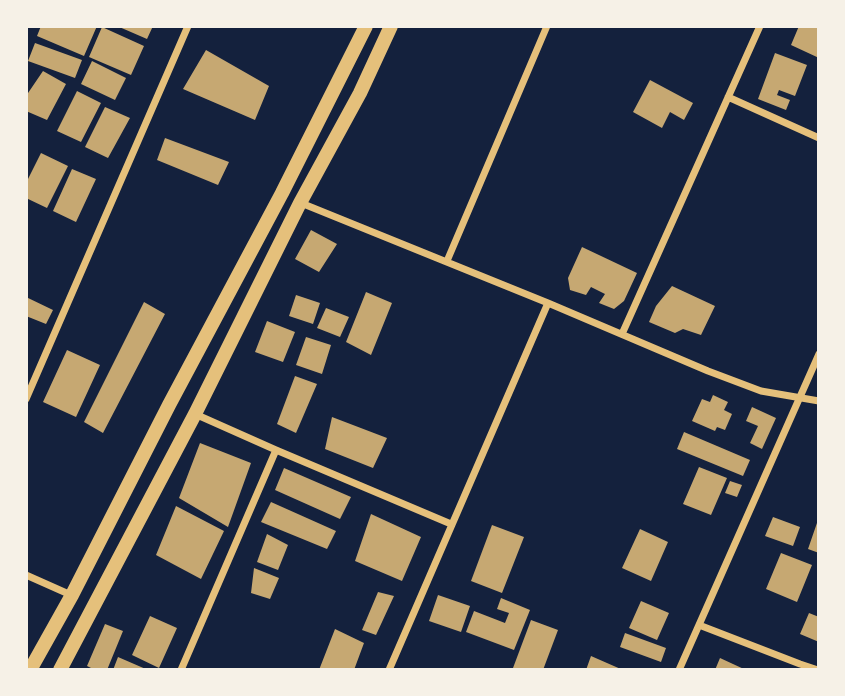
<!DOCTYPE html>
<style>
body{margin:0}
#map{position:relative;width:845px;height:696px;overflow:hidden;background:#14213d;font-family:"Roboto Condensed",sans-serif}
canvas{display:block}
.frame{position:absolute;inset:0;border:28px solid #f6f1e7;pointer-events:none}
</style>
<div id="map">
<canvas width="845" height="696"></canvas>
<div class="frame"></div>
</div>
<script>
const ctx = document.querySelector('canvas').getContext('2d');
ctx.lineJoin = 'round';
function fillPath(path, color) { ctx.fillStyle = color; ctx.fill(path, 'evenodd'); }
const shape = rows => new Path2D(rows.map(r => 'M' + r).join(''));
function trace(path, color, width, dash) { ctx.strokeStyle = color; ctx.lineWidth = width; ctx.lineCap = dash ? 'butt' : 'round'; ctx.setLineDash(dash || []); ctx.stroke(path); }
const building = shape([
 [41,26,97,26,84,56,37,36],
 [117,26,153,26,147,39],
 [799,26,819,26,819,58,791,45],
 [102,27,144,46,131,75,89,57],
 [35,43,82,60,75,78,28,61],
 [206,50,269,86,255,120,183,89],
 [775,53,807,65,795,96,779,90,777,95,790,100,786,110,758,99],
 [92,61,126,78,115,100,81,84],
 [43,71,66,84,47,120,26,111,26,96],
 [650,80,693,103,684,120,670,112,662,128,633,112],
 [77,91,101,103,81,142,57,131],
 [105,107,130,118,108,158,85,147],
 [165,138,229,162,218,185,157,160],
 [41,153,68,166,47,208,26,198,26,183],
 [72,169,96,179,76,222,53,211],
 [311,230,337,244,319,272,295,259],
 [582,247,637,273,624,301,614,309,599,303,605,294,591,287,586,295,570,290,568,278],
 [672,286,715,306,701,335,683,329,675,333,649,322,656,306],
 [366,292,392,303,371,355,346,342],
 [296,295,320,303,313,324,289,316],
 [26,297,53,310,46,324,26,316],
 [144,302,165,314,103,433,84,422],
 [326,308,349,317,340,337,317,328],
 [267,321,295,332,283,362,255,352],
 [306,337,331,345,322,374,296,365],
 [67,350,100,365,76,417,43,402],
 [295,376,317,384,296,433,277,424],
 [713,395,728,402,724,410,732,414,725,430,717,427,715,431,692,421,702,399,710,402],
 [752,407,776,418,762,449,750,443,758,426,746,421],
 [332,417,387,438,373,468,325,449],
 [684,432,750,460,743,476,677,449],
 [200,443,251,463,228,527,179,498],
 [699,467,727,478,711,515,683,504],
 [284,468,351,497,340,519,275,490],
 [730,481,742,485,737,497,725,493],
 [271,502,336,531,327,549,261,522],
 [176,506,224,531,201,579,156,555],
 [371,514,421,537,402,581,355,561],
 [773,517,800,527,793,546,765,536],
 [818,520,819,520,819,553,808,549],
 [492,525,524,537,502,593,471,581],
 [640,529,668,542,651,581,622,568],
 [267,534,288,545,278,570,257,562],
 [781,553,812,565,797,602,766,589],
 [254,568,279,578,270,599,251,593],
 [378,592,394,596,376,635,362,630],
 [438,595,470,606,461,632,429,621],
 [501,598,530,610,514,650,466,632,474,611,505,623,509,613,497,609],
 [641,601,669,613,657,640,629,628],
 [809,613,819,617,819,642,800,634],
 [150,616,177,628,159,668,132,655],
 [531,620,558,630,543,670,518,670,513,668],
 [105,624,123,631,107,670,95,670,87,666],
 [335,629,364,643,354,670,319,670],
 [625,633,666,648,661,662,620,647],
 [591,656,623,670,586,670],
 [118,657,148,670,113,670],
 [720,658,746,670,715,670]
]);
const minor = shape([
 [728,97,819,138],
 [301,203,548,303,708,371,761,391,819,401],
 [447,261,547,26],
 [622,334,760,26],
 [26,399,188,26],
 [195,414,276,450,451,524],
 [26,575,71,595],
 [699,625,800,664,818,670],
 [181,670,276,450],
 [389,670,548,303],
 [679,670,819,354]
]);
const secondary = shape([
 [30,670,72,595,169,405,282,193,366,26],
 [60,670,195,414,300,203,360,93,391,26]
]);
fillPath(building, '#c6a872');
trace(minor, '#e5c07b', 7);
trace(secondary, '#e5c07b', 14);
</script>
